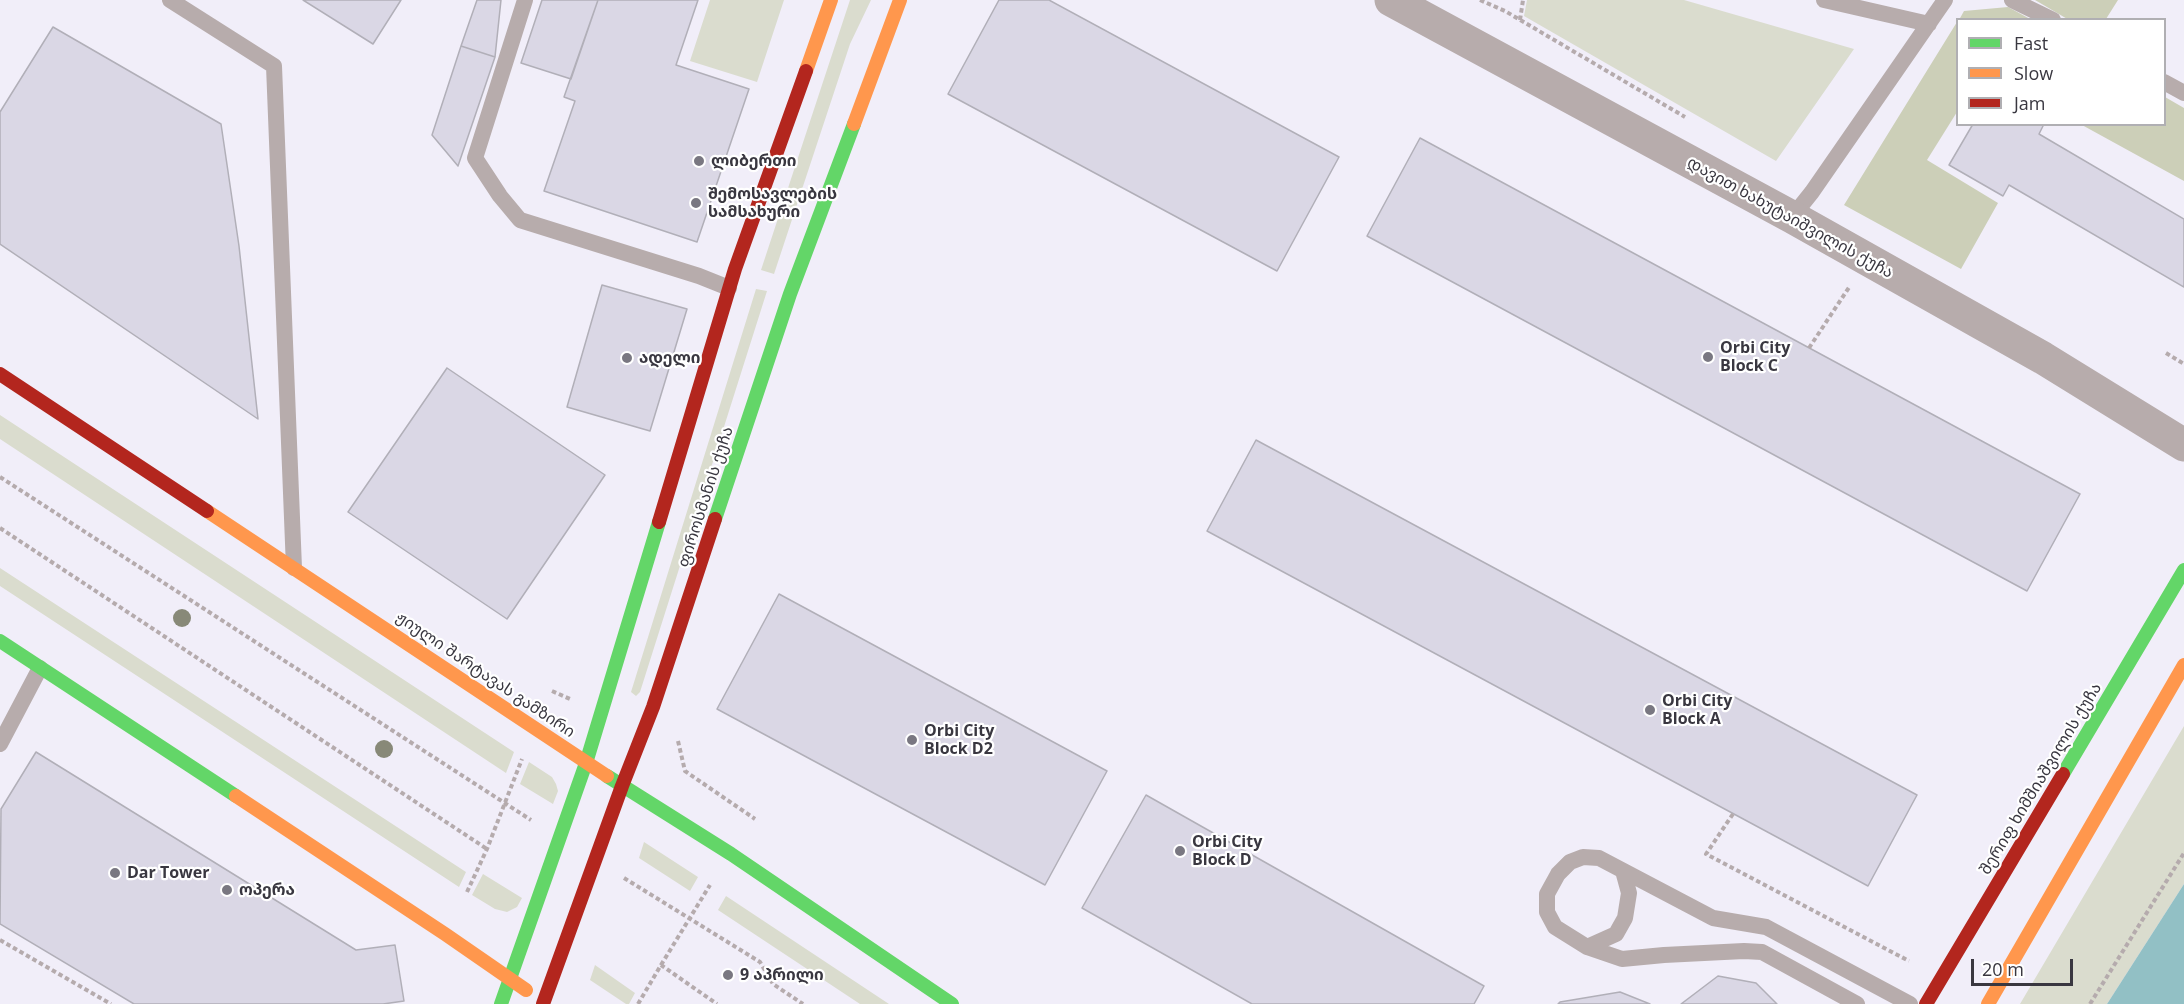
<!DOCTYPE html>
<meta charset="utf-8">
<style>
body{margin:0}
#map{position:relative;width:2184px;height:1004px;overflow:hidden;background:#f1eef9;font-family:"Open Sans",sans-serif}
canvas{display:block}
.legend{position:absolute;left:1956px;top:18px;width:210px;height:108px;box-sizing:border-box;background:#fff;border:2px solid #b0afb3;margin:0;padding:8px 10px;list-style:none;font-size:18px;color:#393740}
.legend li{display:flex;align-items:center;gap:12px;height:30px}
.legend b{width:30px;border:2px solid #b0afb3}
.scale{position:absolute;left:1971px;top:959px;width:102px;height:27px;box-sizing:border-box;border:3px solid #393740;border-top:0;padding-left:8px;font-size:18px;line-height:21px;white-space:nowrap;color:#393740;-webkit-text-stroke:4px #fff;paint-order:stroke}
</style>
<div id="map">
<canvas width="2184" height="1004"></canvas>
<ul class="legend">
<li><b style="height:8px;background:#63d668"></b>Fast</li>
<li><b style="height:8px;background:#ff974d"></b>Slow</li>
<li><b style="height:8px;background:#b3261e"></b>Jam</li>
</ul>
<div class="scale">20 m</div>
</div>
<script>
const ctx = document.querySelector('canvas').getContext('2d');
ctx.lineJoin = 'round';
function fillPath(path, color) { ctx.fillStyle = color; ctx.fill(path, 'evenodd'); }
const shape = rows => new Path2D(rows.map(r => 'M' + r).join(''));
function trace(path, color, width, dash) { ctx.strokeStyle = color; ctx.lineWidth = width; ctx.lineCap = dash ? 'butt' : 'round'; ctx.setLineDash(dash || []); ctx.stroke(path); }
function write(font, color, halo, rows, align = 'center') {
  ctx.font = font + ' "Open Sans","Noto Sans Georgian",sans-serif'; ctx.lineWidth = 4.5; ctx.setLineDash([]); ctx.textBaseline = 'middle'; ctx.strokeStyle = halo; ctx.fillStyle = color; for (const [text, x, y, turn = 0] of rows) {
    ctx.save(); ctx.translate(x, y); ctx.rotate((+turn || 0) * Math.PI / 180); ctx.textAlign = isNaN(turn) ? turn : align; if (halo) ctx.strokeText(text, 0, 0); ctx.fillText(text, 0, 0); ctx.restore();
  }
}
const green = shape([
 [710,0,784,0,757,82,690,61],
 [850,0,871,0,850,44,774,274,761,270],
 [1527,0,1684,0,1854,49,1776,161,1524,16],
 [756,289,767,291,640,692,636,696,631,692],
 [0,415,514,752,506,773,0,439],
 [0,568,466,872,459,887,0,586],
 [2184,726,2184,884,2107,1004,2020,1004],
 [529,762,552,777,556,784,558,791,553,804,520,784],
 [644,842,698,877,690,891,639,858],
 [483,874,522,898,517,907,507,912,495,909,472,895],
 [726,896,889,1004,860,1004,718,910],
 [595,965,635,993,629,1004,626,1004,590,980]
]);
const forest = shape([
 [2035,0,2118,0,2106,19,2069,20],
 [2008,7,2030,19,1959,20,1964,11],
 [1957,22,1957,112,1927,160,1998,203,1961,269,1844,205],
 [2165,97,2184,108,2184,181,2082,125,2164,124]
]);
const water = shape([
 [2184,884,2184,1004,2107,1004]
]);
const building = shape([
 [303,0,401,0,373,44,303,0],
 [477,0,501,0,495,57,461,46,477,0],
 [542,0,598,0,571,79,521,63,542,0],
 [598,0,698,0,676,65,749,89,697,242,544,191,575,101,564,97,598,0],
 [999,0,1049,0,1339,157,1277,271,948,94,999,0],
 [53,27,221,124,239,246,258,419,0,244,0,112,53,27],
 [461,46,495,57,458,166,432,135,461,46],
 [1973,124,2044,124,2039,134,2184,219,2184,287,2009,185,2003,196,1949,165,1973,124],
 [1420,138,2080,494,2027,591,1367,236,1420,138],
 [602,285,687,309,650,431,567,407,602,285],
 [447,368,605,475,507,619,348,512,447,368],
 [1256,440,1917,795,1868,886,1207,531,1256,440],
 [779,594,1107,771,1045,885,717,709,779,594],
 [36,752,356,950,395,945,404,1001,383,1004,134,1004,0,924,1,809,36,752],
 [1146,795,1484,986,1474,1004,1252,1004,1082,908,1146,795],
 [1718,976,1756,983,1777,1004,1681,1004,1718,976],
 [1620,992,1650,1004,1558,1004,1560,1002,1620,992]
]);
const path = shape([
 [1480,0,1505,11,1685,117],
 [1520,20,1523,0],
 [1809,348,1850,286],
 [2166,353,2184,364],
 [0,477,531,820],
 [0,528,487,849],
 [552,691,570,699],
 [678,741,685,771,755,819],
 [1733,814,1706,854,1909,961],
 [624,878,760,962,773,984,803,1004],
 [467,892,487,849,522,759],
 [0,940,111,1004],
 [661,965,710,885],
 [638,1004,661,965,717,1004],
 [2090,1004,2184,853]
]);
const lane = shape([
 [170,0,274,66,294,568],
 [525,0,475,158,500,196,520,220,699,276,729,288],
 [1824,0,1929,24],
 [2012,0,2053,20],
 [2164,82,2184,93],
 [1792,217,1812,192,1945,0],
 [0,744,40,668],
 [1587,947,1616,934,1625,918,1629,893,1623,871],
 [1857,1004,1762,952,1744,951,1664,955,1622,959,1587,947,1555,927,1547,912,1547,894,1558,874,1570,862,1583,857,1599,858,1713,918,1766,927,1910,1004]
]);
const street = shape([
 [1391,0,1792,217,2043,358,2184,445]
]);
const fast = shape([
 [715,519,790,294,854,124],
 [0,641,236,796],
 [2063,774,2184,570],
 [607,776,731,854,952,1004],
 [501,1004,586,763,659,522]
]);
const slow = shape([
 [806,71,831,0],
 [854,124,900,0],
 [207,511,607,776],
 [236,796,445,934,526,990],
 [1988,1004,2184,665]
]);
const jam = shape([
 [0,374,207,511],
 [659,522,735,269,806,71],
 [543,1004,622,786,653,707,715,519],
 [1926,1004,2063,774]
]);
const trees = [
 [182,618],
 [384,749]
];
const markers = [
 [699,161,6,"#797781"],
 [696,203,6,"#797781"],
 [1708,357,6,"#797781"],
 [627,358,6,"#797781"],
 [1650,710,6,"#797781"],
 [912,740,6,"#797781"],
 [1180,851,6,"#797781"],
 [115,873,6,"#797781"],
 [227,890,6,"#797781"],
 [728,975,6,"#797781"]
];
const poiNames = [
 ["ლიბერთი",711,161],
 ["შემოსავლების",708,194],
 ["სამსახური",708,212],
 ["Orbi City",1720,348],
 ["Block C",1720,366],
 ["ადელი",639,358],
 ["Orbi City",1662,701],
 ["Block A",1662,719],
 ["Orbi City",924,731],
 ["Block D2",924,749],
 ["Orbi City",1192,842],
 ["Block D",1192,860],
 ["Dar Tower",127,873],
 ["ოპერა",239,890],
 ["9 აპრილი",740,975]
];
const streetNames = [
 ["დავით ხახუტაიშვილის ქუჩა",1790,218,29],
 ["ფიროსმანის ქუჩა",706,497,-72],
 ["ჟიული შარტავას გამზირი",485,675,34],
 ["შერიფ ხიმშიაშვილის ქუჩა",2041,779,-59]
];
fillPath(green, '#dadcce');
fillPath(forest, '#cccfb8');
fillPath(water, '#92c0c5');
fillPath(building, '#dad7e5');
trace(building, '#b1afb8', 1.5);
trace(path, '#b5abad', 4, [4.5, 3]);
trace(lane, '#b7acac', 16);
trace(street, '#b7acac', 33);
trace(fast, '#63d668', 14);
trace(slow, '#ff974d', 14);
trace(jam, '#b3261e', 14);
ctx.fillStyle = '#888978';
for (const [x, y] of trees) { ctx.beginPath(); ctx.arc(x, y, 9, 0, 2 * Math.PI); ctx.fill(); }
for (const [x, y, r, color] of markers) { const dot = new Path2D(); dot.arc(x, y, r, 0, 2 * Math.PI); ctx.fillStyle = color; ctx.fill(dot); trace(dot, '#fff', 2); }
write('bold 16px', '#393740', '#fff', poiNames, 'left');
write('16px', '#393740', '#fff', streetNames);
</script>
